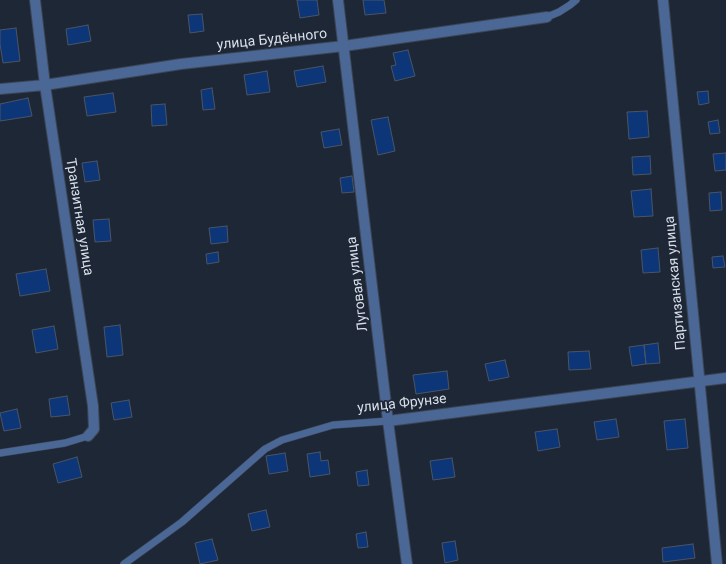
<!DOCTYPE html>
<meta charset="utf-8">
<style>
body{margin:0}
canvas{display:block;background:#1e2736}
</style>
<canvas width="726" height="564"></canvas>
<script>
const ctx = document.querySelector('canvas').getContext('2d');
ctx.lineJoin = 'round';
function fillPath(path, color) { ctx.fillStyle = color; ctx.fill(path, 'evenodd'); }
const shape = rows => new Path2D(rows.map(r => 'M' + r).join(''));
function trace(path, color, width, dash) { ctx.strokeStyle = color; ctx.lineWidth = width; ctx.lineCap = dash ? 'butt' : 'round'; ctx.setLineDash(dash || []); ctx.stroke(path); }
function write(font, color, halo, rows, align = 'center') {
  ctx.font = font + ' Roboto,sans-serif'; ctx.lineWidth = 3.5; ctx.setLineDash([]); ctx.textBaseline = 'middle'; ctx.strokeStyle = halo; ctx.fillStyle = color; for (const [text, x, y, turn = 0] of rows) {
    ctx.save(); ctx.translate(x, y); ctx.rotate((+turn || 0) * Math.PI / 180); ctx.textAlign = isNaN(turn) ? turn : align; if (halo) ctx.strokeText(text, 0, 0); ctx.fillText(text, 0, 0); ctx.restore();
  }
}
const building = shape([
 [297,0,317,0,319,15,300,18,297,0],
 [363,0,384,0,386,13,365,15,363,0],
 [202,14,204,31,190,33,188,15,202,14],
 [88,25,91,41,68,45,66,29,88,25],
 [16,28,20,61,3,63,0,44,0,30,16,28],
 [408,50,415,76,395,81,391,66,396,65,393,53,408,50],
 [323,66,326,82,297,87,294,71,323,66],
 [267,71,270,92,247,95,244,75,267,71],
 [212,88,215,109,203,110,201,90,212,88],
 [708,91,709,103,699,105,697,92,708,91],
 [113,93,116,112,87,116,84,97,113,93],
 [28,98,32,116,0,121,0,104,28,98],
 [165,104,167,125,152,126,151,105,165,104],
 [647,111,649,137,629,139,627,112,647,111],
 [388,117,395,151,378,155,371,120,388,117],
 [718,120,720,133,710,134,708,122,718,120],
 [339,129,342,145,324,148,321,132,339,129],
 [726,153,726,170,715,171,713,154,726,153],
 [650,156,651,174,633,175,632,157,650,156],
 [97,161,100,180,85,182,82,163,97,161],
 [352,176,354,192,342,193,340,178,352,176],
 [651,189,653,216,634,217,631,191,651,189],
 [721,192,722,210,710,211,709,193,721,192],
 [109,219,111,241,95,242,93,220,109,219],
 [227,226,228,242,211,244,209,228,227,226],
 [658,248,660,272,643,273,641,250,658,248],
 [218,252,219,262,207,264,206,254,218,252],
 [723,256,725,267,713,268,712,257,723,256],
 [46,269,50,291,20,296,16,274,46,269],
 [120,325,123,355,107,357,104,327,120,325],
 [54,326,58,349,36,353,32,330,54,326],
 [658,343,660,363,646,364,644,345,658,343],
 [644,345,646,364,632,366,629,347,644,345],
 [589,351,591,369,569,370,568,352,589,351],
 [505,360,509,377,489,381,485,364,505,360],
 [447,371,449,389,416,394,413,375,447,371],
 [67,396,70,415,51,417,49,399,67,396],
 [129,400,132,417,114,420,111,403,129,400],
 [17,409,21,428,4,431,0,413,17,409],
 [616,419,619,437,597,440,594,422,616,419],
 [685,419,688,448,667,450,664,421,685,419],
 [557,429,560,447,538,451,535,432,557,429],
 [320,452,321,461,328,460,330,474,310,477,307,454,320,452],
 [285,453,288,471,269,474,266,456,285,453],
 [77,457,82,477,58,483,53,464,77,457],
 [452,458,455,477,433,480,430,461,452,458],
 [367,470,369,485,358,486,356,472,367,470],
 [266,510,270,527,252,531,248,514,266,510],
 [366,532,368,547,358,548,356,534,366,532],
 [212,539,218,560,200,564,195,543,212,539],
 [455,541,458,560,445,563,442,543,455,541],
 [693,544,695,558,663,562,662,548,693,544]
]);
const service = shape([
 [547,17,559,12,570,5,576,0],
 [0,453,65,443,88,436],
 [124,564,182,522,265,449,282,440,333,425,388,421]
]);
const minor = shape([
 [35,0,45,85,93,406,94,429,88,436],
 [663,0,717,564],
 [0,89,45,85,181,64,344,46,547,17],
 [407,564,388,421,726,378]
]);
const tertiary = shape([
 [338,0,388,421]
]);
const streetNames = [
 ["улица Будённого",272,40,-6],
 ["Транзитная улица",79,217,81],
 ["Партизанская улица",676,283,-95],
 ["Луговая улица",358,284,-97],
 ["улица Фрунзе",402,404,-6]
];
fillPath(building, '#0c3678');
trace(building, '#4a5465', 1);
trace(service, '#3c4453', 8);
trace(minor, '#3c4453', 12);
trace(tertiary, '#3c4453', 12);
trace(service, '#4a6796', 7);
trace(minor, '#4a6796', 10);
trace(tertiary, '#4a6796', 10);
write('14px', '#d8dfe9', '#1e2736', streetNames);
</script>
